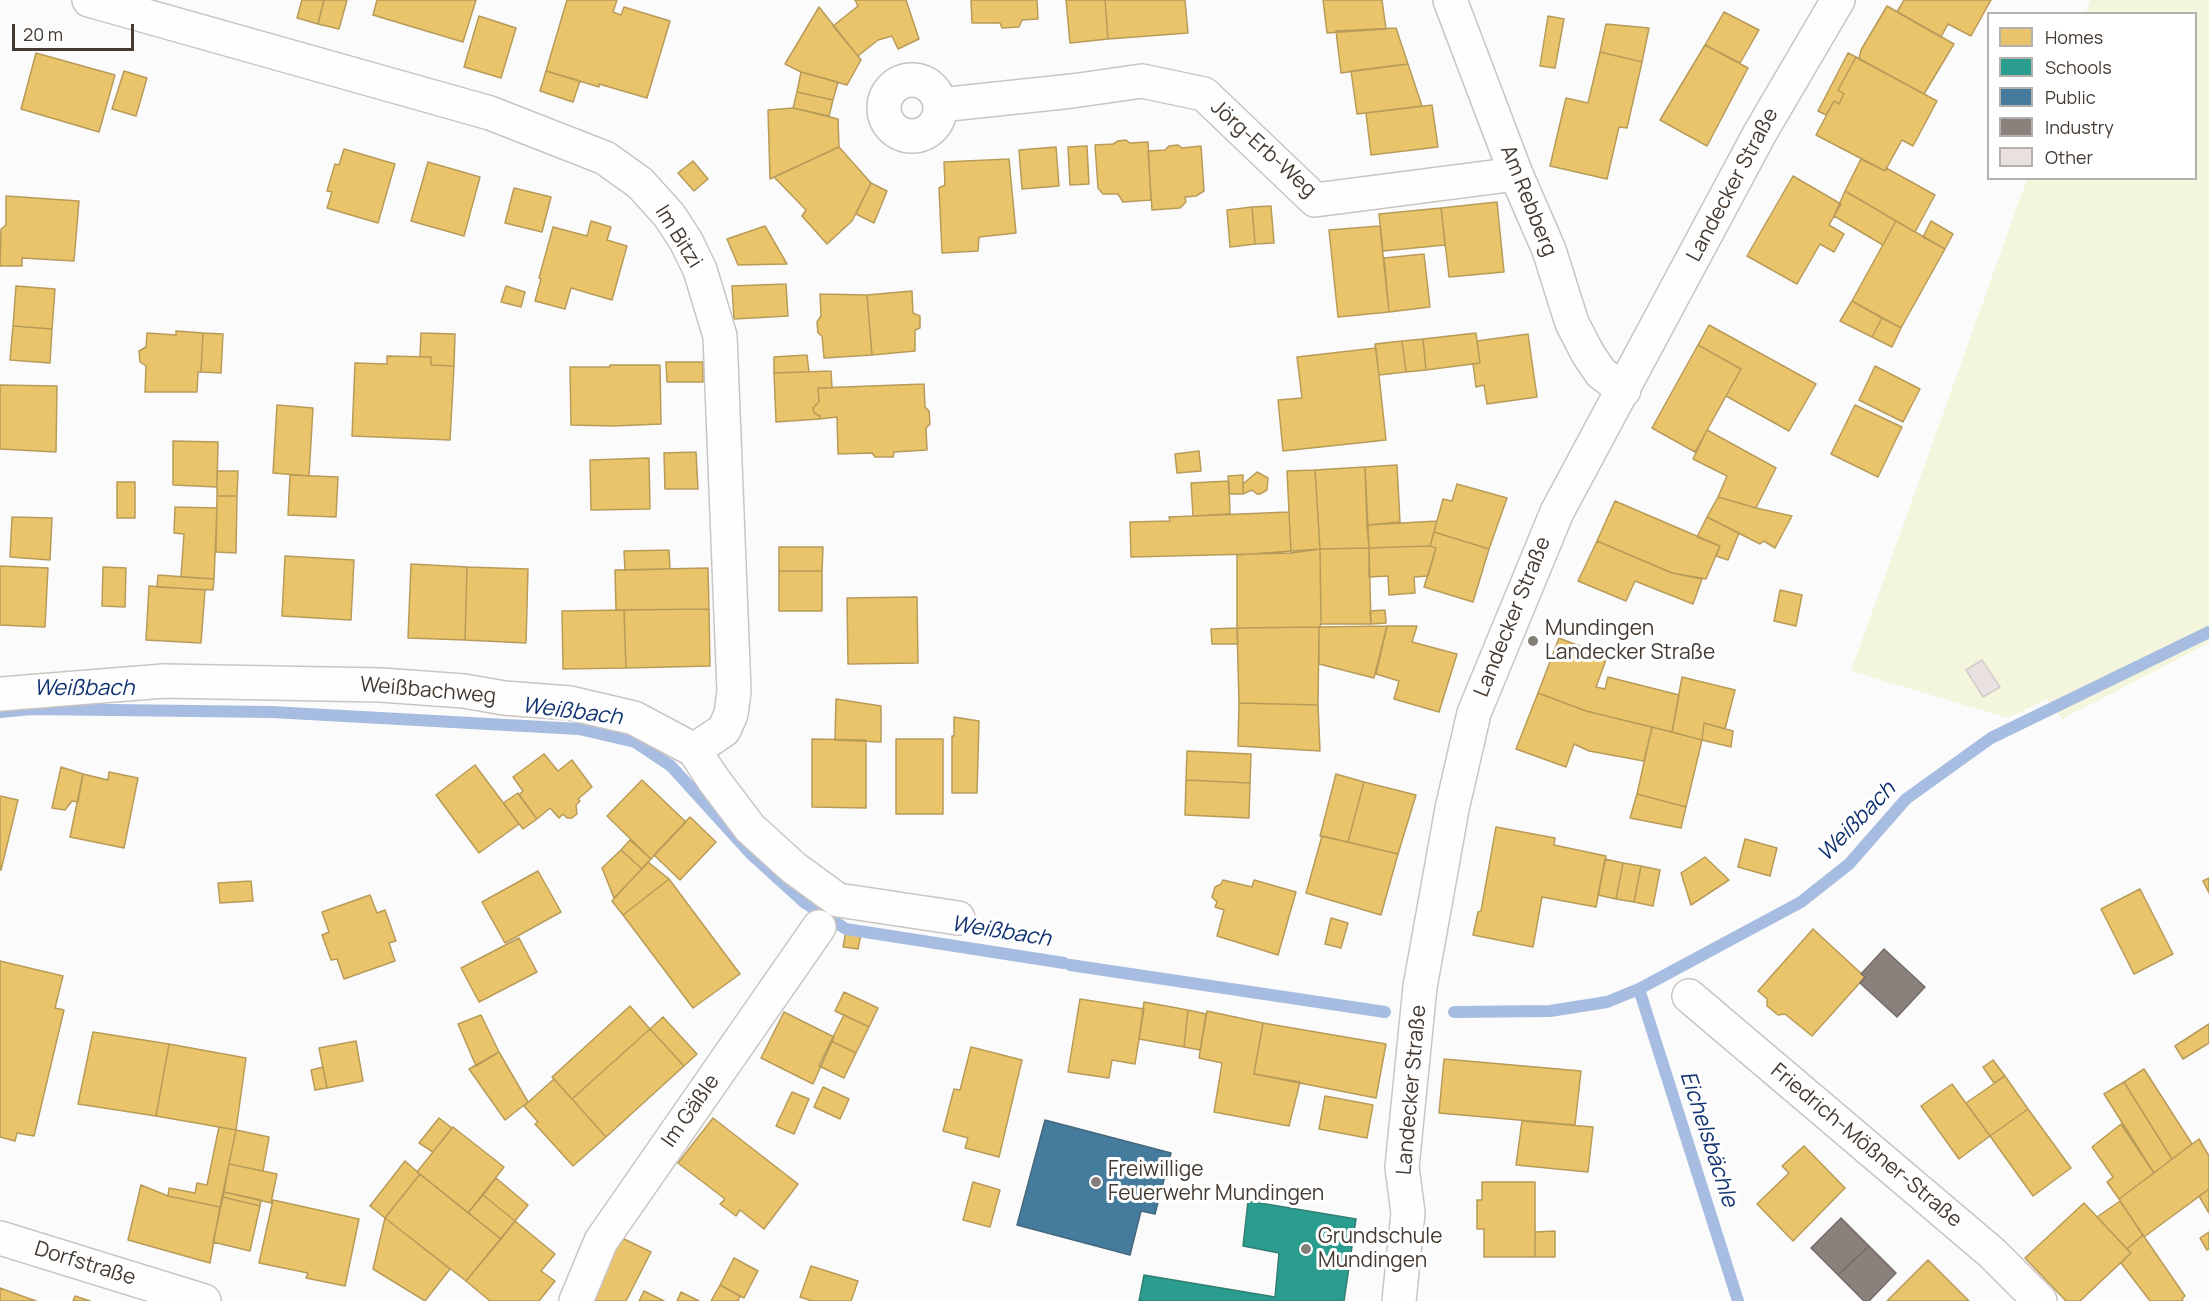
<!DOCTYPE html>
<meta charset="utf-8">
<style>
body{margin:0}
#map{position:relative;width:2209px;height:1301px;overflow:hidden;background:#fbfbfb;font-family:Manrope,sans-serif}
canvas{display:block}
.legend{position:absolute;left:1987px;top:12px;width:210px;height:168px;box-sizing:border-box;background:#fff;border:2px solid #b4b0ad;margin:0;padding:8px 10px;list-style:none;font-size:18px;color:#443a31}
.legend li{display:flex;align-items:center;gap:12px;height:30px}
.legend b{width:30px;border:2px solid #b4b0ad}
.scale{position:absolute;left:12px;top:24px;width:122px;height:27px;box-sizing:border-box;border:3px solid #443a31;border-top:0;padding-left:8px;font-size:18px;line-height:21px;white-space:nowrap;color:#443a31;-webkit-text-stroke:4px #fff;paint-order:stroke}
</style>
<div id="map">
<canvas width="2209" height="1301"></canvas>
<ul class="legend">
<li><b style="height:16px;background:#e9c46a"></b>Homes</li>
<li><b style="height:16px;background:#2a9d8f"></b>Schools</li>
<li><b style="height:16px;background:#457b9d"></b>Public</li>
<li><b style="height:16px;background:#8a817c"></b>Industry</li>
<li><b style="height:16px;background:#e9e1df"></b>Other</li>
</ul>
<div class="scale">20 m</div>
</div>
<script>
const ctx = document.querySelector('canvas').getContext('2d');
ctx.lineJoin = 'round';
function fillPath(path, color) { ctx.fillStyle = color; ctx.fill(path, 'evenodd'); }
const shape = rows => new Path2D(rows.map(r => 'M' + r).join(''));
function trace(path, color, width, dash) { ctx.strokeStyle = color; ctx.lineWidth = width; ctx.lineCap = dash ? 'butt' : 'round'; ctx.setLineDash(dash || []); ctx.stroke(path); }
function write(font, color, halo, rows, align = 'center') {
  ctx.font = font + ' Manrope,sans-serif'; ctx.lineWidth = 6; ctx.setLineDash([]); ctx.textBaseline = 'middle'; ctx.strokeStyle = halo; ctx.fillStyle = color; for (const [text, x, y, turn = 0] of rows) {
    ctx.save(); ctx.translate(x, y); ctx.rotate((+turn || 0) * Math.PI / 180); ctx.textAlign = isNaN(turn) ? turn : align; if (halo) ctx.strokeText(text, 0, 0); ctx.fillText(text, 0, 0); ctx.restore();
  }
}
const green = shape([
 [2090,0,2209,0,2209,643,2062,719,2047,699,2008,718,1851,671,2027,179,2196,178,2196,14,2086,13]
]);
const homes = shape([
 [302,0,324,0,318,24,297,18,302,0],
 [324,0,347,0,339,29,318,24,324,0],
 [377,0,476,0,463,42,373,15,377,0],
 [567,0,617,0,613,12,621,15,624,7,670,21,647,98,599,84,599,87,546,71,567,0],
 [855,0,906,0,919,39,898,49,892,36,878,40,858,56,833,26,858,6,855,0],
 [971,0,1037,0,1038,19,1022,20,1019,27,1002,28,1000,23,972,23,971,0],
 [1066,0,1105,0,1108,39,1070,43,1066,0],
 [1105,0,1185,0,1188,33,1108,39,1105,0],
 [1323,0,1382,0,1386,29,1327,33,1323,0],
 [1904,0,1991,0,1971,36,1948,24,1941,37,1897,12,1904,0],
 [1887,6,1954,44,1924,94,1859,59,1861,50,1887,6],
 [819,7,861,60,847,85,801,72,785,64,819,7],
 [1724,12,1759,30,1740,63,1705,45,1724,12],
 [479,16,516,28,501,78,464,67,479,16],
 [1548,16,1564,19,1555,68,1540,66,1548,16],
 [1606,24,1649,28,1642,62,1600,52,1606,24],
 [1396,28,1408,64,1341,73,1336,31,1396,28],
 [1705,45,1748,68,1707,146,1660,120,1705,45],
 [1600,52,1642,62,1627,128,1619,127,1607,179,1550,166,1566,98,1588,103,1600,52],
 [36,53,115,75,99,132,21,109,36,53],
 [1848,53,1856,57,1838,90,1844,94,1839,104,1834,101,1826,115,1818,111,1848,53],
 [1856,57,1937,101,1913,146,1902,140,1885,171,1816,135,1834,101,1839,104,1844,94,1838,90,1856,57],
 [1408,64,1422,106,1357,114,1351,71,1408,64],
 [124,71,147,78,136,116,112,109,124,71],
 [546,71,580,81,573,102,540,91,546,71],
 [801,72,838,82,833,100,797,92,801,72],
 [797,92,833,100,829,116,793,108,797,92],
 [1432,105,1438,147,1371,155,1366,113,1432,105],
 [793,108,838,119,839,147,770,179,768,110,793,108],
 [1126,140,1130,143,1148,142,1151,200,1123,202,1118,194,1103,194,1098,188,1095,145,1113,144,1118,141,1126,140],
 [1178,145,1182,148,1201,146,1204,191,1196,196,1185,197,1186,202,1180,208,1152,210,1148,151,1165,150,1169,146,1178,145],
 [1087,146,1089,184,1070,185,1068,147,1087,146],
 [839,147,871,183,852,221,827,244,802,216,806,210,774,177,839,147],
 [1056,147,1059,186,1022,189,1019,150,1056,147],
 [344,149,395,164,378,223,327,208,332,192,327,191,335,164,339,165,344,149],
 [1009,159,1016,233,979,237,978,251,942,253,939,188,945,185,944,162,1009,159],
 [1861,159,1885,171,1886,168,1935,195,1915,232,1845,191,1861,159],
 [693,161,708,179,694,191,678,173,693,161],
 [428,162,480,177,464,236,411,221,428,162],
 [1793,176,1841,204,1829,225,1844,234,1834,252,1820,244,1797,284,1747,256,1793,176],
 [871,183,887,191,874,223,856,214,871,183],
 [514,188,551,197,542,232,505,223,514,188],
 [1845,191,1896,221,1883,245,1834,216,1845,191],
 [6,196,79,201,74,261,22,258,22,266,0,266,1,229,6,225,6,196],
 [1497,202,1504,272,1449,277,1441,208,1497,202],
 [1271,206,1274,243,1255,244,1252,207,1271,206],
 [1252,207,1255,244,1230,247,1227,210,1252,207],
 [1441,208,1445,245,1383,251,1379,214,1441,208],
 [591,221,611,227,607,240,627,246,612,300,571,288,565,309,535,301,541,279,539,278,553,227,587,236,591,221],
 [1896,221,1945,249,1901,328,1852,301,1896,221],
 [1931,221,1953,234,1945,249,1923,237,1931,221],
 [765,226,787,264,738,265,727,239,765,226],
 [1380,226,1389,312,1338,317,1329,230,1380,226],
 [1424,254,1430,307,1389,312,1384,258,1424,254],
 [786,284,788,316,734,319,732,286,786,284],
 [16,286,55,289,52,329,13,326,16,286],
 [506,286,525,292,521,307,501,302,506,286],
 [912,291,913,313,920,316,920,328,915,330,915,351,872,355,867,295,912,291],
 [820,294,867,295,872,355,824,358,822,336,818,333,817,322,821,316,820,294],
 [1852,301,1882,318,1872,337,1840,321,1852,301],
 [1882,318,1901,328,1892,347,1872,337,1882,318],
 [1709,325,1816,384,1789,431,1726,396,1741,369,1698,345,1709,325],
 [13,326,52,329,50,363,10,360,13,326],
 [176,331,203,333,201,372,198,372,197,392,145,392,146,366,140,362,139,351,146,347,147,333,176,335,176,331],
 [203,333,223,334,221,373,201,372,203,333],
 [421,333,455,334,454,366,431,365,431,357,420,357,421,333],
 [1476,333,1480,363,1426,370,1423,339,1476,333],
 [1528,334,1537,397,1487,404,1484,385,1476,387,1473,364,1480,363,1477,341,1528,334],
 [1423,339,1426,370,1406,372,1402,341,1423,339],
 [1402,341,1406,372,1379,375,1375,344,1402,341],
 [1698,345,1741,369,1695,452,1652,428,1698,345],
 [1376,348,1386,440,1283,451,1278,400,1302,398,1297,357,1376,348],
 [807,355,809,372,774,373,774,357,807,355],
 [387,356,431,357,431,365,454,366,450,440,352,436,355,363,387,364,387,356],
 [666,362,703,362,703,382,667,382,666,362],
 [610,365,660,365,661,424,613,426,571,425,570,367,610,367,610,365],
 [1875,366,1920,389,1903,422,1859,400,1875,366],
 [831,371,832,388,818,388,819,402,813,408,814,413,820,416,819,419,776,422,774,373,831,371],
 [924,384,925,407,929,411,930,424,926,428,927,450,894,452,893,457,875,457,872,453,838,454,837,417,819,419,820,416,814,413,813,408,819,402,818,388,924,384],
 [0,385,57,386,56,452,0,449,0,385],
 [277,405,313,408,309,476,273,473,277,405],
 [1855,405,1902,427,1878,477,1831,454,1855,405],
 [1707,430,1776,468,1756,508,1718,497,1727,476,1693,459,1707,430],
 [173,441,218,442,217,487,173,485,173,441],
 [1199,451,1201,471,1177,473,1175,454,1199,451],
 [696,452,698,489,665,489,664,453,696,452],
 [649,458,650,509,591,510,590,460,649,458],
 [1397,465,1400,522,1367,525,1365,467,1397,465],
 [1365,467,1369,548,1320,549,1315,470,1365,467],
 [1315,470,1320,549,1291,553,1287,471,1315,470],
 [217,471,238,471,237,496,217,496,217,471],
 [1257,472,1268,478,1267,490,1260,494,1257,494,1252,490,1243,494,1243,484,1257,472],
 [290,475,338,477,336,517,288,515,290,475],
 [1243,475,1243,494,1229,494,1228,476,1243,475],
 [1229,481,1230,514,1193,516,1191,483,1229,481],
 [117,482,135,482,135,518,117,518,117,482],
 [1457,484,1507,498,1489,549,1434,532,1443,499,1452,501,1457,484],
 [217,496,237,496,236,553,216,552,217,496],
 [1718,497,1756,508,1792,516,1775,548,1764,541,1760,544,1707,517,1718,497],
 [1615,501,1720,546,1706,579,1672,573,1597,541,1615,501],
 [175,507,217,508,214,579,181,577,184,534,174,533,175,507],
 [1289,512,1291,553,1131,557,1130,522,1170,521,1169,517,1289,512],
 [12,517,52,518,50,560,10,557,12,517],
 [1707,517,1739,533,1728,560,1716,556,1720,546,1697,537,1707,517],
 [1437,521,1430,546,1369,548,1367,525,1437,521],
 [1434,532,1489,549,1473,602,1424,587,1436,548,1430,546,1434,532],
 [1597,541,1672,573,1702,579,1693,604,1635,581,1626,601,1578,581,1597,541],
 [1430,546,1436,548,1428,576,1414,577,1415,593,1389,595,1388,576,1369,577,1369,548,1430,546],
 [779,547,823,547,822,571,779,571,779,547],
 [1369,548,1371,624,1321,624,1320,549,1369,548],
 [1320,549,1321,624,1319,627,1237,628,1237,555,1320,549],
 [669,550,670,569,625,570,624,551,669,550],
 [285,556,354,560,351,620,282,616,285,556],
 [411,564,467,567,465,640,408,638,411,564],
 [0,566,48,568,45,627,0,625,0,566],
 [103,567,126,568,125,607,102,606,103,567],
 [467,567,528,569,526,643,465,640,467,567],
 [708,568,709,609,616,610,615,570,708,568],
 [779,571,822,571,822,611,779,611,779,571],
 [158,575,214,579,213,590,157,587,158,575],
 [149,586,205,590,201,643,146,640,149,586],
 [1780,590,1802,595,1796,626,1774,621,1780,590],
 [917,597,918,663,848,664,847,598,917,597],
 [709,609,710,666,626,668,624,610,709,609],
 [624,610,626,668,563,669,562,611,624,610],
 [1385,610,1386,623,1371,624,1370,611,1385,610],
 [1387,626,1374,678,1319,664,1319,627,1387,626],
 [1387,626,1417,626,1412,642,1457,654,1439,712,1394,699,1399,681,1376,674,1387,626],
 [1319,627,1318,705,1239,703,1237,628,1319,627],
 [1237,628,1238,644,1212,644,1211,629,1237,628],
 [1559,638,1607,657,1596,687,1605,689,1608,677,1679,695,1672,732,1586,711,1538,693,1559,638],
 [1682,677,1735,690,1725,729,1704,723,1702,740,1672,732,1682,677],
 [1538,693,1586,711,1652,727,1644,761,1589,751,1574,744,1566,767,1516,749,1538,693],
 [836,699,881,706,881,742,835,740,836,699],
 [1239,703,1318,705,1320,751,1238,746,1239,703],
 [954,717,979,721,977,793,952,793,952,736,954,736,954,717],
 [1704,723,1733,731,1731,747,1702,740,1704,723],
 [1652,727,1702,740,1686,807,1637,794,1652,727],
 [812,739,866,740,866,808,812,807,812,739],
 [896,739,943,739,943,814,896,814,896,739],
 [1187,751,1251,754,1250,783,1186,780,1187,751],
 [544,754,558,771,572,760,592,787,578,799,580,801,576,805,577,814,572,818,567,818,563,814,559,818,550,808,537,819,519,795,523,791,513,777,544,754],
 [475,765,519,824,479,853,436,795,475,765],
 [61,767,83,774,78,802,72,801,65,810,52,808,61,767],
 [109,772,138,778,124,848,70,837,83,774,108,780,109,772],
 [1336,774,1364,782,1348,842,1320,836,1336,774],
 [642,780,686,822,651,859,607,816,642,780],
 [1186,780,1250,783,1249,818,1185,815,1186,780],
 [1364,782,1416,795,1398,854,1348,842,1364,782],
 [518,793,537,819,523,829,503,803,518,793],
 [1637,794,1686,807,1681,828,1630,818,1637,794],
 [0,796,18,800,1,870,0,870,0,796],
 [690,817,716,842,680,880,654,855,690,817],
 [1496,827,1555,838,1554,845,1606,856,1596,907,1542,897,1533,947,1473,935,1478,912,1481,911,1496,827],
 [1322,836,1398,854,1381,915,1306,893,1322,836],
 [1745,839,1777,848,1770,876,1738,867,1745,839],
 [630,840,651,859,642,869,621,850,630,840],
 [621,850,642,869,614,898,602,868,621,850],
 [1705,857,1729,880,1691,905,1681,873,1705,857],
 [1605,859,1623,863,1616,899,1598,895,1605,859],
 [648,862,669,879,623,915,612,901,648,862],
 [1623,863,1641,866,1634,902,1616,899,1623,863],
 [1641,866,1660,870,1653,906,1634,902,1641,866],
 [538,871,561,912,505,943,482,902,538,871],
 [2209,878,2209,893,2203,881,2209,878],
 [669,879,740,974,693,1008,623,915,669,879],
 [1223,880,1252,887,1254,880,1296,892,1278,955,1217,936,1224,910,1215,907,1217,902,1212,897,1215,887,1221,884,1223,880],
 [251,881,253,901,220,903,218,883,251,881],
 [2140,889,2173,954,2134,974,2101,909,2140,889],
 [370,895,377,913,385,910,396,941,389,943,395,961,344,979,337,959,331,960,322,935,329,932,322,912,370,895],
 [1331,918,1348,923,1341,948,1325,944,1331,918],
 [1813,929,1865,977,1812,1036,1785,1014,1778,1015,1767,1006,1767,999,1758,991,1813,929],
 [846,931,861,934,858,949,843,947,846,931],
 [519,938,537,972,479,1002,461,968,519,938],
 [0,961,63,976,55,1008,64,1010,34,1136,17,1133,15,1141,0,1137,0,961],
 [844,992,878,1008,869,1027,835,1011,844,992],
 [1080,999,1144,1009,1135,1064,1112,1060,1109,1078,1068,1072,1080,999],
 [1144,1002,1188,1010,1184,1047,1139,1039,1144,1002],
 [630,1006,650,1029,572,1099,552,1077,630,1006],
 [1188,1010,1206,1014,1200,1050,1184,1047,1188,1010],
 [1207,1011,1263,1023,1254,1074,1300,1082,1289,1126,1214,1112,1222,1063,1199,1058,1207,1011],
 [784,1012,834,1037,813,1084,761,1058,784,1012],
 [481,1015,499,1052,476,1066,458,1024,481,1015],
 [844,1015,869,1027,856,1053,831,1041,844,1015],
 [663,1017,697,1054,684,1066,650,1029,663,1017],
 [1263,1023,1386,1044,1376,1098,1254,1074,1263,1023],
 [2209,1024,2209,1043,2183,1059,2175,1046,2209,1024],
 [650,1029,684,1066,606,1137,572,1099,650,1029],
 [93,1032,169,1044,156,1116,78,1104,93,1032],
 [356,1041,363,1081,327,1088,319,1048,356,1041],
 [831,1041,856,1053,844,1078,819,1066,831,1041],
 [169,1044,246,1058,236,1130,156,1116,169,1044],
 [971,1047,1022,1060,999,1157,965,1148,968,1138,943,1131,954,1089,960,1090,971,1047],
 [499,1052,528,1102,505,1120,469,1069,499,1052],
 [1444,1059,1581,1071,1575,1125,1439,1113,1444,1059],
 [1993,1060,2005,1076,1994,1083,1983,1067,1993,1060],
 [323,1067,327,1088,315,1090,311,1070,323,1067],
 [2144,1069,2192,1144,2172,1159,2124,1082,2144,1069],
 [2005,1076,2028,1109,1990,1136,1966,1103,2005,1076],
 [554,1079,606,1137,573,1166,535,1124,538,1122,524,1106,554,1079],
 [2124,1082,2172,1159,2154,1173,2104,1094,2124,1082],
 [1952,1084,1990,1136,1959,1159,1921,1106,1952,1084],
 [823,1087,849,1099,840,1119,814,1107,823,1087],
 [792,1092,809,1099,794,1134,776,1126,792,1092],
 [1325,1096,1373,1105,1367,1138,1319,1129,1325,1096],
 [2028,1109,2071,1168,2033,1196,1990,1136,2028,1109],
 [439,1118,452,1128,433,1152,419,1143,439,1118],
 [713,1118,798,1184,764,1229,740,1210,736,1216,720,1204,725,1199,678,1163,713,1118],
 [1522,1121,1593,1127,1588,1172,1516,1165,1522,1121],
 [2121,1124,2154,1173,2119,1199,2107,1182,2113,1177,2092,1147,2121,1124],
 [219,1127,236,1130,220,1207,168,1196,169,1188,195,1193,197,1183,207,1185,219,1127],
 [453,1127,504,1167,468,1213,417,1172,453,1127],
 [236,1130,269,1137,263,1171,229,1164,236,1130],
 [2199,1139,2209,1156,2209,1189,2144,1237,2119,1199,2199,1139],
 [1804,1146,1845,1188,1793,1241,1757,1204,1789,1173,1782,1166,1804,1146],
 [405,1161,420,1174,385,1218,370,1206,405,1161],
 [229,1164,277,1174,271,1203,224,1192,229,1164],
 [420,1174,501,1239,466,1281,385,1218,420,1174],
 [496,1178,528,1205,515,1221,483,1195,496,1178],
 [973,1182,1000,1190,990,1227,963,1220,973,1182],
 [1482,1182,1535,1182,1535,1257,1484,1257,1484,1229,1477,1229,1477,1200,1482,1200,1482,1182],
 [141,1185,168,1196,220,1207,210,1263,128,1240,141,1185],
 [2209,1189,2209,1213,2199,1196,2209,1189],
 [224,1192,261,1200,260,1206,223,1197,224,1192],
 [483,1195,515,1221,501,1239,468,1213,483,1195],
 [223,1197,260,1206,250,1251,213,1242,223,1197],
 [273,1200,359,1219,345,1286,306,1278,308,1273,259,1263,273,1200],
 [2120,1201,2143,1235,2127,1249,2097,1217,2120,1201],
 [2084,1203,2131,1253,2080,1301,2066,1301,2025,1258,2084,1203],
 [385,1218,450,1269,425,1301,373,1269,385,1218],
 [515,1221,555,1254,541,1271,555,1281,539,1301,490,1301,466,1281,515,1221],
 [1555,1231,1555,1257,1535,1257,1535,1232,1555,1231],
 [2209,1232,2209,1249,2207,1250,2200,1238,2209,1232],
 [2143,1235,2185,1296,2182,1299,2183,1301,2150,1301,2121,1263,2131,1253,2127,1249,2143,1235],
 [620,1237,651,1252,626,1301,588,1301,620,1237],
 [734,1258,758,1271,744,1298,720,1285,734,1258],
 [1928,1260,1969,1301,1887,1301,1928,1260],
 [811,1266,858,1281,851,1301,812,1301,800,1297,811,1266],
 [720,1285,740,1296,738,1301,711,1301,720,1285],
 [0,1288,36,1301,0,1301,0,1288],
 [644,1291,664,1301,639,1301,644,1291],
 [681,1292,699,1301,677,1301,681,1292],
 [75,1296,90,1301,73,1301,75,1296]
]);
const schools = shape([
 [1248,1201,1356,1219,1344,1301,1139,1301,1144,1275,1275,1297,1279,1253,1243,1246,1248,1201]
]);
const public = shape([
 [1045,1120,1171,1153,1155,1214,1141,1211,1130,1255,1017,1225,1045,1120]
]);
const industry = shape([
 [1884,949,1925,987,1897,1017,1860,983,1865,977,1861,974,1884,949],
 [1841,1218,1869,1246,1838,1275,1811,1248,1841,1218],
 [1869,1246,1896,1273,1869,1301,1864,1301,1838,1275,1869,1246]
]);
const stream = shape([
 [0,712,32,709,272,712,579,729,635,742,671,766,750,853,805,903,846,929,1064,963],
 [1070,965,1385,1012],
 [1639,989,1738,1301],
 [1454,1012,1550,1011,1607,1002,1639,989,1801,902,1849,864,1906,799,1991,738,2209,632]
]);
const building = shape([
 [1982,660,2000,687,1983,697,1966,670,1982,660]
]);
const minor = shape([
 [89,0,490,113,605,158,640,183,669,215,686,241,700,270,720,336,734,691,731,714,724,730,694,750],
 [1450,0,1516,174,1549,250,1572,323,1588,354,1601,373,1624,390],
 '884 108a28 28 0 1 1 56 0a28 28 0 1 1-56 0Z',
 [940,105,1072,91,1142,81,1204,94,1315,200,1516,174],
 [0,694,164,681,381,685,464,691,504,698,570,703,634,718,694,750,713,779,750,828,794,868,838,900,958,918],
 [1689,996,1992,1253,2040,1301],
 [0,1238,204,1301],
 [576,1301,601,1241,819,927],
 [1399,1301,1408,1213,1402,1167,1420,987,1452,809,1474,713,1557,512,1760,133,1838,0]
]);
const markers = [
 [1533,641,6,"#847e78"],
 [1096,1182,6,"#847e78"],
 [1306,1249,6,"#847e78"]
];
const streetNames = [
 ["Jörg-Erb-Weg",1263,149,42],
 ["Landecker Straße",1733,185,-62],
 ["Am Rebberg",1528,201,68],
 ["Im Bitzi",678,237,58],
 ["Landecker Straße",1513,617,-68],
 ["Weißbachweg",428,691,5],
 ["Landecker Straße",1412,1090,-85],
 ["Im Gäßle",691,1111,-55],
 ["Friedrich-Mößner-Straße",1866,1146,40],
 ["Dorfstraße",85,1264,17]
];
const poiNames = [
 ["Mundingen",1545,629],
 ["Landecker Straße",1545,653],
 ["Freiwillige",1108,1170],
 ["Feuerwehr Mundingen",1108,1194],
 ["Grundschule",1318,1237],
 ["Mundingen",1318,1261]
];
const waterNames = [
 ["Weißbach",84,689],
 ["Weißbach",572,712,7],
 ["Weißbach",1857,822,-46],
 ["Weißbach",1001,932,9],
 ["Eichelsbächle",1708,1139,72]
];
fillPath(green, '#f3f6dc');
fillPath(homes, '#e9c46a');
trace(homes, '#b89b59', 1.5);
fillPath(schools, '#2a9d8f');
trace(schools, '#327f73', 1.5);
fillPath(public, '#457b9d');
trace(public, '#45687d', 1.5);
fillPath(industry, '#8a817c');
trace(industry, '#756c66', 1.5);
trace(stream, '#a7bce1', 12);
fillPath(building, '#e9e1df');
trace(building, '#d3cdcb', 1.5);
trace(minor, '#cac5c1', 36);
trace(minor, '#fefefe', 33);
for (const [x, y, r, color] of markers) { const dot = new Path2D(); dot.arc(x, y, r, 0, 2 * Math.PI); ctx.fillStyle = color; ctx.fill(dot); trace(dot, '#fff', 2); }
write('21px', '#443a31', '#fff', streetNames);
write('21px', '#443a31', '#fff', poiNames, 'left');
write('italic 22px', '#133472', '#fff', waterNames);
</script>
